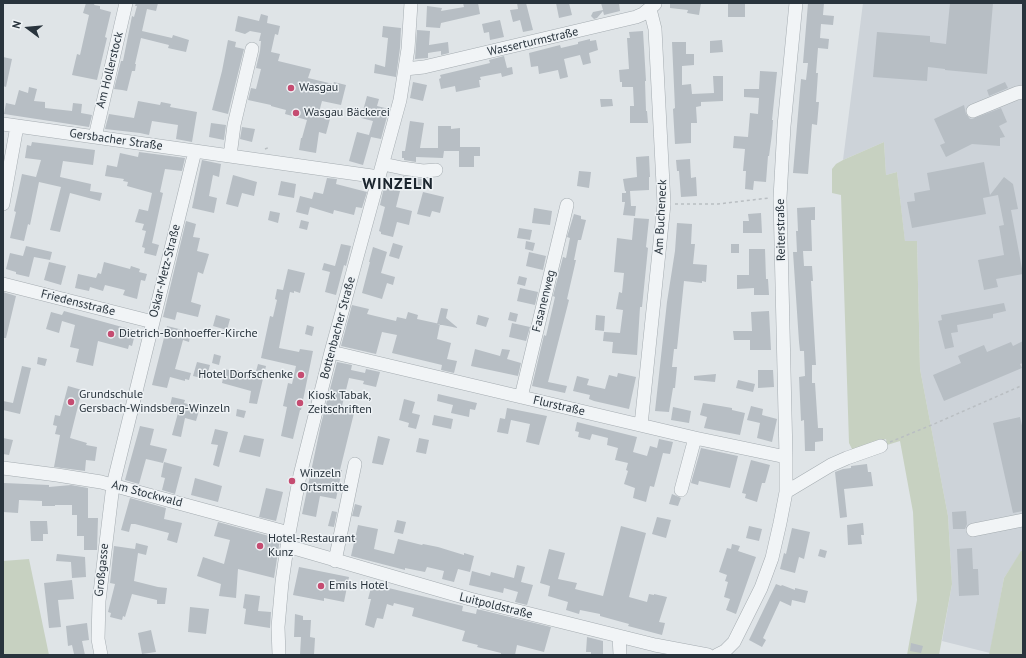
<!DOCTYPE html>
<meta charset="utf-8">
<style>
body{margin:0}
#map{position:relative;width:1026px;height:658px;overflow:hidden;background:#dfe4e7;font-family:"PT Sans",sans-serif}
canvas{display:block}
.frame{position:absolute;inset:0;border:4px solid #29343d;pointer-events:none}
.north{position:absolute;left:8px;top:8px;width:40px;height:40px;-webkit-text-stroke:3px #eef2f5;paint-order:stroke;rotate:286deg;font-size:11px;font-weight:700;line-height:16px;text-align:center;color:#29343d}
.north::after{content:'';display:block;margin:auto;width:14px;height:18px;background:#29343d;clip-path:polygon(50% 0,100% 100%,50% 72%,0 100%)}
</style>
<div id="map">
<canvas width="1026" height="658"></canvas>
<div class="frame"></div>
<div class="north">N</div>
</div>
<script>
const ctx = document.querySelector('canvas').getContext('2d');
ctx.lineJoin = 'round';
function fillPath(path, color) { ctx.fillStyle = color; ctx.fill(path, 'evenodd'); }
const shape = rows => new Path2D(rows.map(r => 'M' + r).join(''));
function trace(path, color, width, dash) { ctx.strokeStyle = color; ctx.lineWidth = width; ctx.lineCap = dash ? 'butt' : 'round'; ctx.setLineDash(dash || []); ctx.stroke(path); }
function write(font, color, halo, rows, align = 'center') {
  ctx.font = font + ' "PT Sans",sans-serif'; ctx.lineWidth = 3; ctx.setLineDash([]); ctx.textBaseline = 'middle'; ctx.strokeStyle = halo; ctx.fillStyle = color; for (const [text, x, y, turn = 0] of rows) {
    ctx.save(); ctx.translate(x, y); ctx.rotate((+turn || 0) * Math.PI / 180); ctx.textAlign = isNaN(turn) ? turn : align; if (halo) ctx.strokeText(text, 0, 0); ctx.fillText(text, 0, 0); ctx.restore();
  }
}
const built = shape([
 [863,3,1023,3,1023,551,1021,552,1004,578,990,653,942,641,952,584,948,516,920,369,917,241,905,242,897,172,886,175,884,142,843,160]
]);
const green = shape([
 [884,142,886,175,897,172,905,241,917,241,920,369,948,516,952,584,939,655,907,655,917,600,913,512,900,441,887,445,886,439,856,450,852,449,849,443,841,195,832,193,832,169,836,164,843,160],
 [1021,551,1023,551,1023,655,989,655,1004,578],
 [29,559,49,655,3,655,3,561]
]);
const building = shape([
 [86,3,95,3,94,5,100,6,100,9,111,12,105,37,107,38,97,80,72,75,77,54,80,55,89,15,83,13],
 [136,3,158,3,156,11,147,9,142,31,172,38,173,35,189,40,186,52,168,48,169,45,141,38,135,64,136,64,135,71,132,71,127,91,122,90,114,89,121,61,123,61,132,16,134,17,137,6,135,6],
 [463,3,478,3,480,14,441,23,440,28,426,27,427,6,442,8,441,11,464,7],
 [517,3,526,3,533,30,523,32,520,20,513,22,510,10,518,9],
 [556,3,569,3,572,15,559,18],
 [601,3,619,3,620,11,604,15,603,11,597,18,594,19,591,16,593,12,603,10],
 [670,3,701,3,699,15,687,13,688,10,670,8],
 [728,3,745,3,745,17,728,17],
 [808,3,824,3,823,15,834,16,833,25,821,24,820,38,829,39,828,49,818,48,816,73,818,73,816,102,819,102,817,125,812,124,808,174,793,173,801,79,806,80,808,63,803,63],
 [950,3,993,3,987,74,945,70,945,69,928,67,927,81,873,77,877,32,930,36,930,42,946,44],
 [261,14,268,16,267,23,280,26,278,35,275,34,271,52,280,54,278,61,311,69,308,78,333,84,334,82,346,85,341,105,322,101,318,116,330,119,326,134,319,132,316,153,299,150,301,138,302,138,307,120,285,114,286,110,271,106,271,105,248,100,251,88,256,89,261,69,256,68,260,51,261,41,259,41,261,33,250,31,245,34,235,31,238,16,259,21],
 [500,20,504,37,490,40,489,32,484,33,482,24],
 [383,26,401,28,400,48,396,77,374,73,375,64,385,67,388,38,382,37],
 [417,30,430,31,429,45,448,42,449,53,441,55,441,51,434,52,428,53,428,58,415,59],
 [643,31,646,81,645,81,646,111,647,111,648,123,630,123,630,106,634,106,633,87,622,87,622,82,620,82,619,70,629,69,627,38,630,38,629,32],
 [590,39,590,41,596,40,598,50,589,53,591,63,583,65,580,55,564,59,568,77,560,79,558,70,539,74,538,66,531,67,529,53,560,45,561,48,578,44,578,42],
 [228,40,236,42,235,47,244,49,228,114,212,110,222,71],
 [722,40,723,52,710,53,710,41],
 [672,42,686,42,686,54,694,54,694,65,682,66,682,85,691,84,692,94,714,93,713,76,723,76,723,101,701,102,701,106,696,107,697,123,691,123,691,143,675,144,673,109,675,108],
 [504,56,507,68,512,67,513,74,502,77,501,73,480,77,481,80,479,80,480,87,456,92,455,86,441,89,439,79,441,78,440,75,490,63,489,60],
 [3,57,12,59,6,87,3,86],
 [760,71,777,72,772,120,773,120,772,134,769,156,768,156,766,182,754,181,753,190,745,189,746,171,743,171,745,149,733,148,734,136,748,137,750,113,758,114,759,98,744,97,744,89,759,89],
 [413,82,427,85,423,101,410,98],
 [1005,82,1008,88,989,96,987,90],
 [29,87,37,89,34,101,45,102,45,108,72,111,73,103,82,104,81,113,92,115,89,127,4,114,6,103,15,105,19,90,28,93],
 [367,96,379,99,377,106,389,109,381,139,371,137,363,165,349,161,357,132,369,135,373,121,361,118],
 [600,99,612,99,613,106,601,107],
 [138,101,160,105,161,102,171,104,170,107,197,112,192,142,176,139,178,125,152,121,149,135,140,133,105,129,109,114,134,118],
 [964,105,966,114,970,119,972,119,1001,108,1007,122,999,126,1005,137,1000,138,1000,146,972,144,946,157,940,145,945,143,934,119],
 [410,121,424,123,420,148,438,148,438,126,451,126,451,129,460,128,460,147,480,147,480,156,474,156,474,167,459,167,459,151,444,151,443,158,416,157,416,162,404,160,404,158,402,158,402,151,405,151],
 [211,123,226,125,224,140,209,137],
 [242,127,255,129,252,142,240,139],
 [32,142,95,150,93,165,63,161,60,177,91,184,90,191,102,193,100,201,70,193,60,232,50,230,61,187,39,182,30,225,28,224,24,241,10,238,16,212,14,211,22,174,36,177,41,160,25,158,27,145,31,146],
 [139,152,185,158,182,171,165,169,160,192,163,193,152,243,159,245,156,256,144,253,145,248,142,247,146,231,142,230,144,224,135,222,139,209,148,211,152,193,127,186,128,182,123,181,124,179,105,176,107,165,117,167,120,153,138,157],
 [649,156,650,177,649,177,649,190,630,191,631,206,636,206,635,216,623,215,625,202,622,202,622,193,626,193,626,191,625,191,623,179,637,177,636,157],
 [690,159,691,178,696,177,697,196,681,197,679,171,677,171,676,160],
 [202,160,221,164,219,177,213,175,209,196,217,198,214,213,192,208],
 [984,162,990,195,1004,177,1013,184,1018,209,1011,210,1023,274,996,279,998,287,984,290,978,260,1004,255,999,226,1004,225,998,195,983,198,986,214,912,228,907,202,915,201,914,193,930,190,927,173],
 [579,171,591,172,589,188,577,186],
 [233,175,257,182,254,196,242,193,238,207,226,204],
 [403,176,423,179,422,187,402,183],
 [327,178,337,179,336,184,367,192,362,208,356,207,354,215,334,210,333,214,310,207,308,215,296,212,300,196,312,199,314,192,323,194],
 [281,181,296,184,294,198,278,195],
 [384,187,400,191,396,207,412,211,409,225,397,222,393,237,381,234,381,232,379,231,385,207,380,205],
 [423,192,444,197,440,213,432,211,430,217,417,214],
 [815,207,815,220,811,220,812,251,803,251,804,266,812,266,813,281,811,281,816,365,812,365,812,383,815,383,818,428,823,428,823,441,815,442,815,451,805,451,804,420,801,421,799,377,805,376,804,351,800,351,799,342,793,252,797,252,796,231,798,231,797,208],
 [534,208,552,211,550,225,532,223],
 [270,211,280,213,278,223,268,220],
 [761,213,762,233,743,233,743,221,749,221,748,214],
 [574,214,581,216,581,219,586,220,581,240,578,240,574,260,576,260,567,299,569,300,548,382,567,386,565,393,532,386,544,335,546,336,555,297,553,296,563,257,566,258,570,238,567,237],
 [634,218,649,219,646,247,648,248,642,307,640,307,637,355,612,353,613,342,603,341,604,332,620,333,623,310,616,309,619,292,622,293,624,273,614,272,617,238,632,240],
 [301,220,309,222,307,230,299,228],
 [186,221,196,224,193,237,200,238,197,251,209,254,203,274,198,272,191,302,201,305,198,317,177,312,175,320,163,317],
 [677,223,692,224,691,244,695,244,693,264,707,265,706,282,702,281,702,283,684,281,677,349,674,349,672,367,677,367,675,388,673,388,669,412,655,411,667,302,675,251],
 [519,228,532,230,530,240,517,238],
 [526,241,535,243,533,251,525,249],
 [393,243,403,246,399,259,389,256],
 [341,244,351,246,346,266,344,265,336,295,325,292,330,272,322,270,324,263,335,266],
 [731,244,739,244,739,253,731,253],
 [26,246,52,252,50,260,34,257,29,277,16,274,16,272,6,269,10,253,23,256],
 [373,247,387,252,381,273,395,277,393,285,387,283,382,299,362,293,370,262,369,262],
 [749,249,765,249,766,279,768,279,769,295,754,295,754,288,737,289,737,275,749,275],
 [529,252,546,256,543,270,526,266],
 [49,262,66,266,61,285,44,280],
 [104,262,130,269,131,266,140,269,139,272,147,274,145,281,141,280,137,299,123,295,125,290,105,285,103,291,90,287,89,291,75,288,78,274,96,278,98,273,101,274],
 [288,269,305,273,300,293,294,291,294,293,290,292,279,348,299,352,300,349,313,351,301,410,300,410,293,439,281,436,287,407,283,406,288,383,292,384,296,366,261,358,270,316,273,317,277,300,275,299,277,289,283,290],
 [519,276,527,278,525,286,517,284],
 [520,288,538,292,535,305,517,301],
 [3,292,16,296,6,338,3,338],
 [1004,303,1006,311,993,314,993,318,957,325,958,332,951,333,954,347,945,349,938,321,942,320,941,315],
 [352,305,369,309,367,314,396,321,397,317,406,319,408,312,418,315,417,319,440,324,437,339,451,343,447,359,457,361,454,373,441,370,442,365,392,353,397,335,382,332,376,354,341,346],
 [441,308,448,309,446,318,458,328,437,324],
 [64,311,133,330,132,333,135,334,132,346,129,345,128,349,98,341,93,366,76,362,79,349,70,347,75,325,62,321,59,333,46,329,51,312,62,315],
 [769,311,771,350,750,350,750,340,734,340,733,331,752,331,751,312],
 [510,312,518,314,516,322,508,320],
 [216,315,230,319,227,330,213,326],
 [478,315,489,318,486,327,476,324],
 [596,315,605,316,604,331,595,330],
 [512,323,530,327,526,341,509,337],
 [307,325,314,327,312,336,305,334],
 [167,326,191,332,189,342,183,340,175,369,191,373,189,380,185,379,185,381,170,377,167,388,152,385],
 [1023,341,1023,363,1020,364,1022,368,944,401,933,375,961,363,958,356,984,345,987,352,1011,342,1013,346],
 [475,349,500,356,502,349,510,350,507,359,521,363,518,376,471,366],
 [214,354,221,356,219,365,212,363],
 [38,357,47,359,45,366,37,364],
 [197,362,210,365,206,379,193,376],
 [337,362,352,365,351,370,365,373,366,369,380,372,376,387,363,384,364,381,349,378,342,406,355,409,340,470,342,470,336,499,320,496,316,517,302,514,321,424],
 [258,364,266,366,257,404,249,403,251,391,222,383,225,369,236,372,237,370,255,375],
 [22,366,31,368,20,414,3,410,3,401,13,403],
 [758,370,773,370,774,387,758,388],
 [618,373,636,377,629,409,594,401,589,399,590,395,573,391,577,376,589,379,587,385,605,389,609,375,617,377],
 [716,374,715,382,694,380,694,376],
 [738,380,755,384,753,392,736,388],
 [68,386,82,390,70,438,87,443,86,445,97,447,95,461,86,460,85,471,54,467,60,435,55,434,57,426,53,425,55,415,60,416],
 [438,394,477,403,475,410,470,409,469,417,451,413,453,405,437,401],
 [172,397,185,400,184,403,200,407,196,421,185,418,181,437,172,435,178,413,169,410],
 [404,399,415,402,412,413,420,415,416,429,408,427,409,423,399,420],
 [703,403,732,408,732,410,745,413,740,435,704,428,707,417,700,415],
 [751,406,763,409,762,415,777,419,772,442,757,438,760,423,747,420],
 [673,407,691,411,689,423,671,420],
 [507,408,547,416,539,445,526,442,530,424,511,420,508,434,497,432,500,418,505,419],
 [237,409,246,411,244,418,236,416],
 [434,415,453,419,451,429,432,425],
 [1020,417,1023,430,1023,511,1013,513,993,423],
 [577,422,637,437,633,452,647,456,650,446,657,448,659,439,673,442,670,454,663,453,654,487,650,486,646,502,633,498,635,488,624,484,628,471,626,470,628,463,615,460,618,448,607,445,608,438,592,434,590,440,578,437,579,432,575,431],
 [140,426,154,429,150,445,167,449,163,463,146,459,139,484,125,480],
 [215,429,228,432,219,467,213,465,218,445,211,444],
 [244,435,264,439,260,457,239,452],
 [378,436,390,439,383,465,372,463],
 [3,438,13,440,9,455,3,454],
 [419,438,429,440,426,454,416,452],
 [701,448,738,456,730,488,699,481,698,485,691,483],
 [751,460,770,465,765,483,762,483,757,502,745,498,746,494,742,493],
 [164,462,182,467,175,494,162,490,165,478,161,477],
 [867,464,868,472,871,472,873,486,844,489,847,517,840,518,835,472,843,469,851,468,851,466],
 [195,478,222,486,218,502,191,495],
 [4,483,49,485,49,487,71,485,88,488,88,518,98,518,97,550,84,550,84,536,77,536,77,515,72,515,72,505,55,505,55,506,42,506,42,501,19,500,18,513,3,512],
 [266,488,283,492,276,521,259,517],
 [672,494,681,498,678,506,669,504],
 [130,498,166,508,164,519,182,523,177,543,167,540,169,533,135,524,131,524,129,532,121,530],
 [355,504,362,506,359,517,352,516],
 [332,511,337,512,334,527,328,526],
 [966,511,967,524,965,529,953,529,952,512],
 [657,517,671,520,666,538,652,534],
 [397,520,406,522,403,534,394,532],
 [30,521,47,521,48,534,43,534,43,541,31,541],
 [218,522,280,539,274,578,238,569,236,598,219,596,221,584,197,576,203,557,224,564,230,540,214,536],
 [863,523,864,535,861,535,862,544,848,545,847,525],
 [358,525,378,529,374,549,394,554,398,539,422,545,423,544,438,547,464,555,464,553,474,556,470,572,458,569,454,582,442,579,444,571,427,567,425,572,405,568,405,570,351,556],
 [621,526,646,533,629,597,647,602,649,594,654,595,654,594,667,597,659,622,665,623,662,635,628,626,629,624,600,616,600,614,580,610,579,614,566,610,568,602,548,596,550,586,540,583,549,549,565,553,558,579,577,583,575,589,603,596],
 [749,526,762,529,759,541,746,538],
 [792,528,810,532,804,559,799,557,795,573,780,569,784,553,786,554],
 [136,543,148,546,146,555,138,553,134,581,158,587,167,588,165,604,157,604,157,600,132,594,125,617,123,616,122,620,110,617,111,613,108,612,115,584,110,583,114,546,135,549],
 [732,544,740,546,738,551,756,557,736,614,726,610,730,599,724,597,728,582,725,581,727,575,719,572,727,548,731,549],
 [972,548,973,569,978,569,979,595,959,596,957,549],
 [820,549,827,551,825,558,818,556],
 [57,554,85,557,86,577,72,578,71,562,56,561],
 [517,565,525,567,521,582,533,585,527,605,515,602,518,592,504,588,503,593,469,585,472,571,490,576,491,572,514,578],
 [299,567,349,577,344,602,324,598,324,601,293,595],
 [72,580,74,599,58,600,61,627,49,628,44,583],
 [372,584,463,606,462,611,476,614,477,609,551,627,544,652,517,645,515,655,501,655,501,653,477,647,478,645,462,641,465,631,412,616,414,608,394,603,393,606,387,604,383,619,377,618,374,628,365,625,371,599,368,599],
 [776,584,781,586,782,585,795,590,795,588,808,591,805,603,792,600,791,606,780,601,763,638,766,640,762,647,749,640],
 [245,594,260,596,258,611,271,612,270,628,244,624,246,609,243,608],
 [190,607,209,609,206,634,188,632],
 [295,614,303,616,303,620,311,620,310,637,315,638,314,655,300,655,301,637,294,637],
 [87,623,89,640,82,641,85,655,76,655,76,654,74,654,72,645,68,646,66,626],
 [151,630,156,652,142,654,138,633],
 [587,637,603,641,603,655,591,655,591,652,586,652],
 [911,643,923,646,921,653,910,651]
]);
const path = shape([
 [265,149,270,147],
 [675,204,718,204,769,198],
 [890,442,934,424,1023,385]
]);
const minor = shape([
 [405,69,424,67,636,17,643,14,655,4],
 [973,111,1017,93,1023,92],
 [3,124,379,177],
 [95,137,126,3],
 [230,156,234,125,252,49],
 [383,164,402,168,423,171,436,170],
 [3,204,17,126],
 [3,284,153,322],
 [331,352,695,438,786,457],
 [521,397,567,205],
 [641,425,664,204,655,29,650,9],
 [3,468,57,475,101,482,289,533],
 [681,490,695,438],
 [786,492,831,465,847,458,881,446],
 [973,530,1023,520],
 [287,546,470,599,655,645,708,655],
 [335,561,355,464],
 [619,636,620,655],
 [101,655,98,639,99,601,113,485,195,151],
 [279,655,278,627,282,582,289,533,300,475,331,352,400,100,408,49,411,3],
 [717,655,725,651,734,642,761,588,772,558,780,523,786,492,786,457,780,198,784,126,796,3]
]);
const markers = [
 [291,88,4,"#c54c71"],
 [296,113,4,"#c54c71"],
 [111,334,4,"#c54c71"],
 [301,375,4,"#c54c71"],
 [71,402,4,"#c54c71"],
 [300,403,4,"#c54c71"],
 [292,481,4,"#c54c71"],
 [260,546,4,"#c54c71"],
 [321,586,4,"#c54c71"]
];
const streetNames = [
 ["Wasserturmstraße",533,42,-13],
 ["Am Hollerstock",110,70,-76],
 ["Gersbacher Straße",116,140,8],
 ["Am Bucheneck",661,217,-87],
 ["Reiterstraße",781,230,-91],
 ["Oskar-Metz-Straße",165,271,-76],
 ["Fasanenweg",544,301,-76],
 ["Friedensstraße",78,303,14],
 ["Bottenbacher Straße",338,328,-75],
 ["Flurstraße",559,406,13],
 ["Am Stockwald",147,494,15],
 ["Großgasse",102,570,-84],
 ["Luitpoldstraße",496,606,14]
];
const poiNames = [
 ["Wasgau",299,88],
 ["Wasgau Bäckerei",304,113],
 ["Dietrich-Bonhoeffer-Kirche",119,334],
 ["Hotel Dorfschenke",293,375,"right"],
 ["Grundschule",79,395],
 ["Gersbach-Windsberg-Winzeln",79,409],
 ["Kiosk Tabak,",308,396],
 ["Zeitschriften",308,410],
 ["Winzeln",300,474],
 ["Ortsmitte",300,488],
 ["Hotel-Restaurant",268,539],
 ["Kunz",268,553],
 ["Emils Hotel",329,586]
];
const districtNames = [
 ["WINZELN",398,184]
];
fillPath(built, '#cdd3d9');
fillPath(green, '#c7d1c1');
fillPath(building, '#b7bec4');
trace(minor, '#a5acb1', 14);
trace(path, '#b9bec2', 1.5, [3, 3]);
trace(minor, '#f1f4f6', 13);
for (const [x, y, r, color] of markers) { const dot = new Path2D(); dot.arc(x, y, r, 0, 2 * Math.PI); ctx.fillStyle = color; ctx.fill(dot); trace(dot, '#eef2f5', 1.5); }
write('12px', '#29343d', '#eef2f5', streetNames);
write('12px', '#29343d', '#eef2f5', poiNames, 'left');
ctx.letterSpacing = '1px';
write('bold 16px', '#1b252e', '#eef2f5', districtNames);
ctx.letterSpacing = '0px';
</script>
